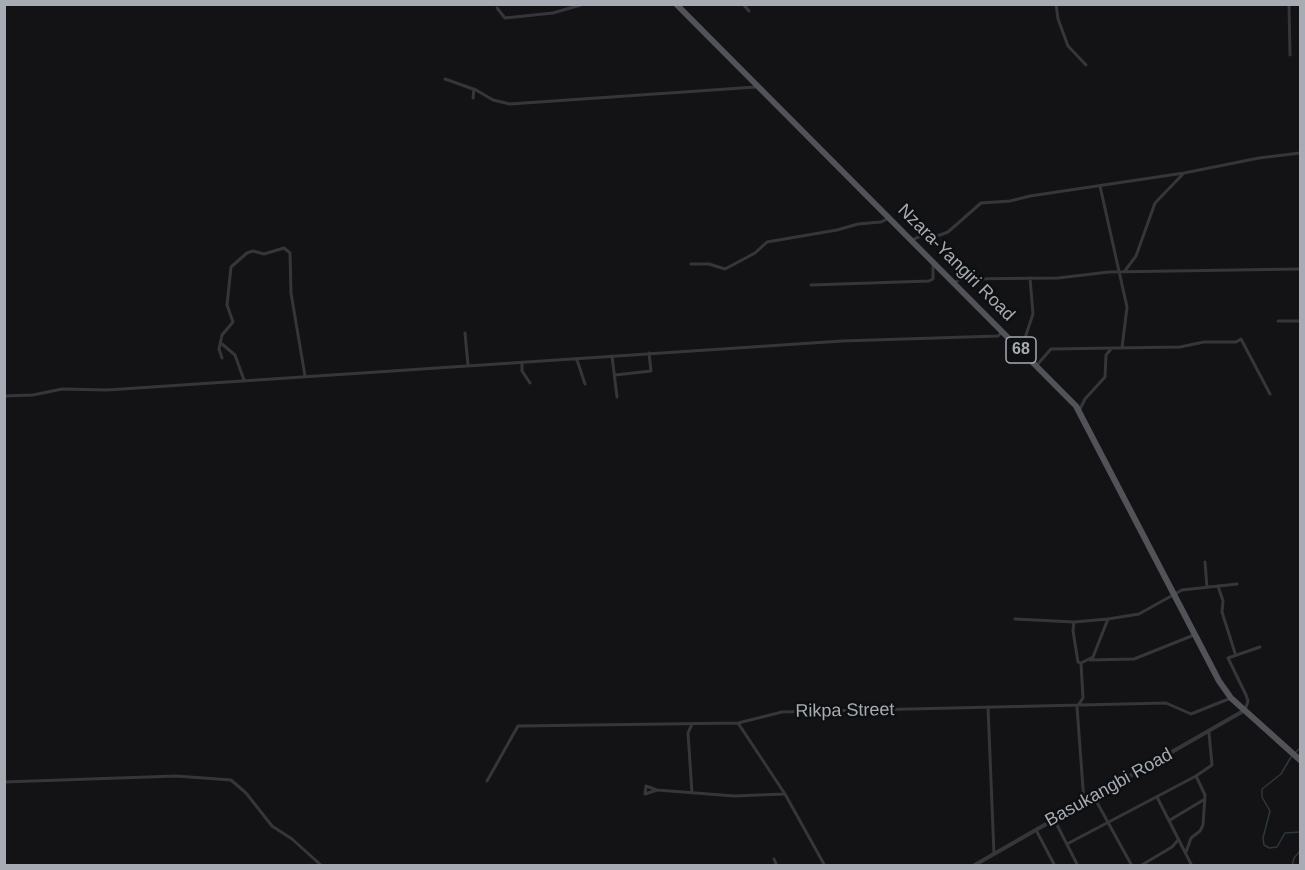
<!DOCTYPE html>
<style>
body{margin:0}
#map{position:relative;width:1305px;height:870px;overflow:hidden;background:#131315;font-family:Helvetica,sans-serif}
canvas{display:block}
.frame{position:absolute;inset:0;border:6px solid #a6abb4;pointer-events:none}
</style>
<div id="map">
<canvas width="1305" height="870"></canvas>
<div class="frame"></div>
</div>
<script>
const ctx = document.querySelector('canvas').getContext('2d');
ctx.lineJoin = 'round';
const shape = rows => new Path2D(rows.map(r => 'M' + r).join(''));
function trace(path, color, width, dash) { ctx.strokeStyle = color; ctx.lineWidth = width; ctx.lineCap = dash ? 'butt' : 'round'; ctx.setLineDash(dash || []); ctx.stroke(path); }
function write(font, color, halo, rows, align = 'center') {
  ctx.font = font + ' Helvetica,sans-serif'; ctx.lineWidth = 5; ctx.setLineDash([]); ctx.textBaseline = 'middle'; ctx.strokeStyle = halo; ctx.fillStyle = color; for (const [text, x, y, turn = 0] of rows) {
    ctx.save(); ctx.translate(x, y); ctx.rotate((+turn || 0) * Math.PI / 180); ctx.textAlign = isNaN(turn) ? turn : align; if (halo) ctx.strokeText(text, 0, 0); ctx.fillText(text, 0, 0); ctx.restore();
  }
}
const stream = shape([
 [1295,753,1300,748],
 [1291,757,1281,774,1262,789,1262,797,1270,811,1263,838,1264,845,1269,848,1277,847,1285,833,1300,832],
 [1292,866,1294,858,1300,851]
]);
const minor = shape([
 [743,4,749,11],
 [1056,4,1058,19,1068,46,1086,65],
 [1289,4,1290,55],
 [497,8,505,18,553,13,584,4],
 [445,79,476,90,493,100,510,104,756,87],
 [473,98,474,89],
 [1100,186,1127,307,1122,348],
 [911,241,918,237,940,235,948,232,981,203,1010,201,1030,196,1184,173],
 [691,264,709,264,725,269,755,253,767,242,837,230,858,224,881,222,889,218],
 [1124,272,1136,256,1155,203,1184,173,1259,158,1300,153],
 [954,283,960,279,1058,278,1109,272,1300,269],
 [811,285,929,281,933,279,933,264],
 [1278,321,1300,321],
 [465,333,468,365],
 [222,344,235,355,244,380],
 [1021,350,1033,314,1030,278],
 [612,356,617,397],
 [222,358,219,349,222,335,233,322,227,305,231,267,247,253,253,251,264,254,284,248,290,253,291,293,305,376],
 [577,360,585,384],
 [522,363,522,371,530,383],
 [1036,366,1051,349,1180,347,1204,342,1236,342,1241,339,1270,394],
 [615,375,651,371,649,353],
 [4,396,33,395,62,389,107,390,842,341,998,336,1002,332],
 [1079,411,1085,399,1105,377,1106,355,1111,349],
 [1205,562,1207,587],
 [1218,586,1223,601,1222,612,1235,653],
 [1015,619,1074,622,1108,619],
 [1074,622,1073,631,1078,662,1080,663],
 [1090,660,1134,659,1194,635],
 [988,707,994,854],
 [1245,710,1248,701,1246,695,1228,658,1260,647],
 [738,723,785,794,825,866],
 [692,724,688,733,692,793],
 [487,781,518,726,738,723,782,712,1166,703,1191,714,1231,698],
 [4,782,176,776,231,780,246,793,272,826,292,839,322,866],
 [657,790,645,794,646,786,657,790,734,796,784,794],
 [1094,797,1132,866],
 [1157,797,1192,866],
 [1084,802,1077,707,1083,698,1081,663,1093,657,1108,619,1139,614,1182,590,1237,584],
 [1054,819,1078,866],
 [1170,820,1205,799],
 [1036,830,1055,866],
 [1067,844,1196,776],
 [1186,852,1191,838,1200,831,1203,825,1205,795,1196,776,1212,765,1209,733],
 [774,859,777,866],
 [1140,866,1172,847,1178,840]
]);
const tertiary = shape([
 [973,866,1245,710]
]);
const primary = shape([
 [676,4,1076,406,1219,681,1231,698,1300,760]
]);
const shields = [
 [1021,350,30]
];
const shieldNames = [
 ["68",1021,350]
];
const streetNames = [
 ["Nzara-Yangiri Road",956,263,45],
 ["Rikpa Street",845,711,-1],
 ["Basukangbi Road",1109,788,-29]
];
trace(stream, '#2e373d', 1.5);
trace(minor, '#35363a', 3);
trace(tertiary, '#35363a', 4);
trace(primary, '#515358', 6);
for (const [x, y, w] of shields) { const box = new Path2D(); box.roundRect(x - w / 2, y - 13, w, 26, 4.5); ctx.fillStyle = '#0e0f10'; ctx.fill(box); trace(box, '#a6abb4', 1.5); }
write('bold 16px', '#a6abb4', null, shieldNames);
write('18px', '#a6abb4', '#0e0f10', streetNames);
</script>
